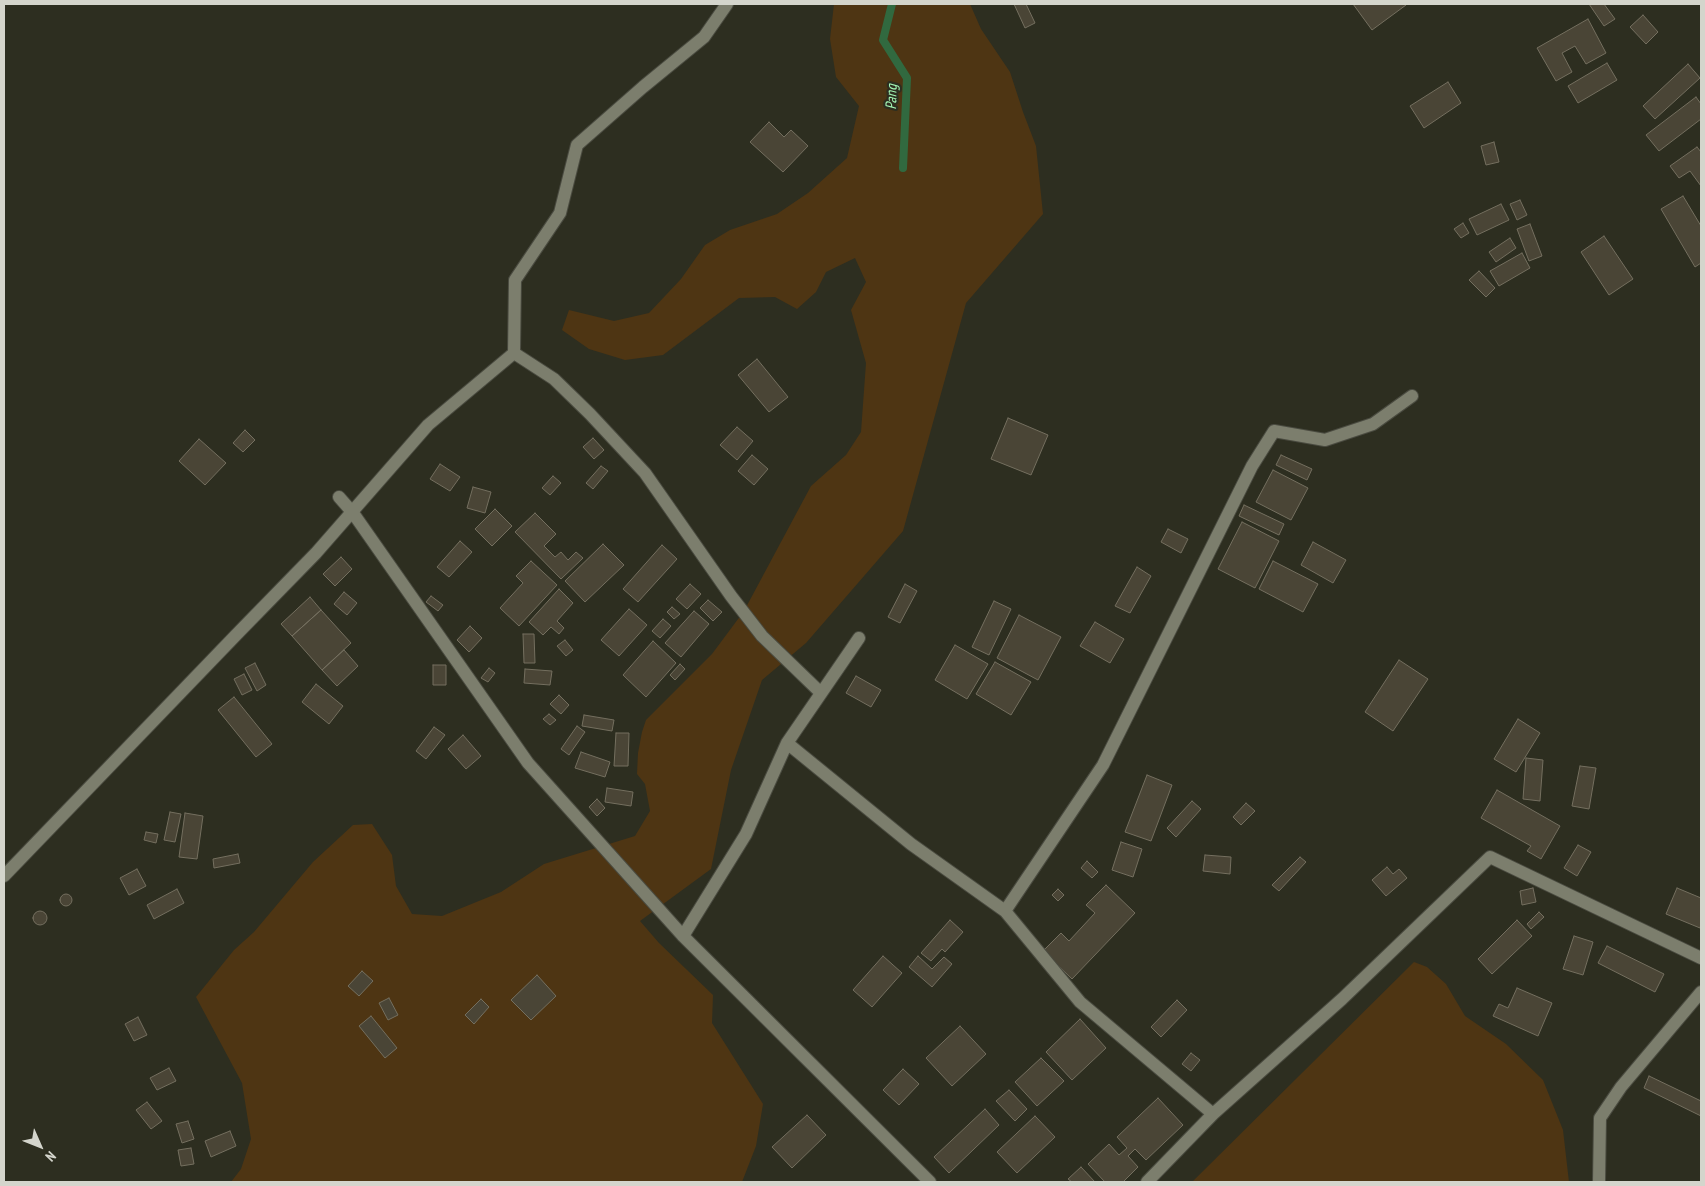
<!DOCTYPE html>
<style>
body{margin:0}
#map{position:relative;width:1705px;height:1186px;overflow:hidden;background:#2d2e20;font-family:"PT Sans Narrow",sans-serif}
canvas{display:block}
.frame{position:absolute;inset:0;border:5px solid #d4d5cc;pointer-events:none}
.north{position:absolute;left:15px;top:1121px;width:50px;height:50px;-webkit-text-stroke:4px #2d2e20;paint-order:stroke;rotate:134deg;font-size:14px;font-weight:700;line-height:20px;text-align:center;color:#d4d5cc}
.north::after{content:'';display:block;margin:auto;width:18px;height:22px;background:#d4d5cc;clip-path:polygon(50% 0,100% 100%,50% 72%,0 100%)}
</style>
<div id="map">
<canvas width="1705" height="1186"></canvas>
<div class="frame"></div>
<div class="north">N</div>
</div>
<script>
const ctx = document.querySelector('canvas').getContext('2d');
ctx.lineJoin = 'round';
function fillPath(path, color) { ctx.fillStyle = color; ctx.fill(path, 'evenodd'); }
const shape = rows => new Path2D(rows.map(r => 'M' + r).join(''));
function trace(path, color, width, dash) { ctx.strokeStyle = color; ctx.lineWidth = width; ctx.lineCap = dash ? 'butt' : 'round'; ctx.setLineDash(dash || []); ctx.stroke(path); }
function write(font, color, halo, rows, align = 'center') {
  ctx.font = font + ' "PT Sans Narrow",sans-serif'; ctx.lineWidth = 4.5; ctx.setLineDash([]); ctx.textBaseline = 'middle'; ctx.strokeStyle = halo; ctx.fillStyle = color; for (const [text, x, y, turn = 0] of rows) {
    ctx.save(); ctx.translate(x, y); ctx.rotate((+turn || 0) * Math.PI / 180); ctx.textAlign = isNaN(turn) ? turn : align; if (halo) ctx.strokeText(text, 0, 0); ctx.fillText(text, 0, 0); ctx.restore();
  }
}
const green = shape([
 [834,4,970,4,981,29,1010,72,1023,112,1036,146,1043,214,966,303,903,531,806,643,762,680,731,770,711,869,640,921,659,943,713,995,712,1023,763,1104,756,1146,742,1182,231,1182,241,1169,251,1139,242,1083,196,997,234,950,254,932,313,862,353,825,372,824,392,855,396,886,412,914,442,916,501,892,544,864,635,836,650,811,645,784,637,774,638,753,642,732,646,720,712,654,744,611,811,486,846,455,861,432,866,363,851,310,866,282,855,258,826,272,816,292,797,309,775,297,739,298,663,355,625,360,589,349,562,330,569,310,614,321,649,313,681,279,705,245,730,230,777,214,808,193,847,158,859,106,836,77,830,39],
 [1414,962,1427,967,1446,984,1465,1016,1506,1044,1543,1080,1563,1130,1569,1182,1192,1182]
]);
const stream = shape([
 [892,4,883,40,907,78,903,168]
]);
const building = shape([
 [1014,4,1026,4,1035,23,1025,28,1014,4],
 [1353,4,1405,4,1406,5,1372,30,1353,4],
 [1589,4,1604,4,1615,19,1604,26,1589,4],
 [1643,15,1658,32,1646,44,1630,27,1643,15],
 [1588,19,1606,53,1586,64,1575,46,1562,53,1572,72,1556,81,1537,48,1588,19],
 [1607,63,1617,80,1578,103,1568,86,1607,63],
 [1688,64,1700,78,1655,119,1643,106,1688,64],
 [1448,82,1461,103,1424,128,1410,106,1448,82],
 [1696,97,1701,104,1701,119,1659,151,1646,135,1696,97],
 [769,122,784,137,791,130,808,146,783,172,750,142,769,122],
 [1494,142,1499,162,1486,165,1481,146,1494,142],
 [1697,147,1701,152,1701,186,1690,171,1679,178,1670,166,1697,147],
 [1683,196,1701,226,1701,263,1695,267,1661,209,1683,196],
 [1520,200,1527,215,1517,220,1510,204,1520,200],
 [1501,204,1509,220,1477,235,1469,219,1501,204],
 [1463,223,1469,233,1461,238,1454,229,1463,223],
 [1530,224,1542,256,1529,261,1517,229,1530,224],
 [1604,236,1633,279,1609,295,1581,252,1604,236],
 [1510,238,1516,248,1496,262,1489,252,1510,238],
 [1522,253,1530,268,1499,286,1490,271,1522,253],
 [1479,271,1495,288,1486,297,1469,280,1479,271],
 [757,359,788,397,769,412,738,375,757,359],
 [1008,418,1048,435,1031,475,991,459,1008,418],
 [737,427,753,441,737,460,720,445,737,427],
 [245,430,255,440,243,452,233,443,245,430],
 [593,438,604,450,594,459,583,447,593,438],
 [199,439,226,463,205,485,179,461,199,439],
 [752,455,768,469,754,485,738,471,752,455],
 [1281,455,1312,469,1307,480,1276,465,1281,455],
 [440,464,460,477,450,491,430,479,440,464],
 [601,466,608,471,593,489,586,483,601,466],
 [1273,470,1308,488,1291,520,1256,502,1273,470],
 [553,476,561,483,550,495,542,488,553,476],
 [473,487,491,492,485,513,467,508,473,487],
 [1244,505,1284,524,1279,535,1239,516,1244,505],
 [495,509,512,526,492,546,475,529,495,509],
 [535,513,556,534,544,546,555,557,561,552,568,560,576,552,583,558,561,579,515,532,535,513],
 [1242,522,1279,541,1255,588,1218,569,1242,522],
 [1168,529,1188,539,1181,553,1161,542,1168,529],
 [460,541,472,552,449,577,437,567,460,541],
 [1313,542,1346,560,1333,583,1301,565,1313,542],
 [603,544,624,565,585,602,565,581,603,544],
 [662,545,677,559,638,602,623,589,662,545],
 [341,557,352,569,335,586,323,574,341,557],
 [531,561,557,585,519,626,500,608,523,583,516,576,531,561],
 [1273,561,1318,584,1303,612,1259,589,1273,561],
 [1137,567,1151,576,1130,613,1115,606,1137,567],
 [690,584,701,594,687,609,676,599,690,584],
 [905,584,917,591,900,623,888,617,905,584],
 [559,589,573,603,557,621,564,628,559,634,551,627,543,635,529,622,559,589],
 [344,592,357,603,347,615,334,604,344,592],
 [431,596,443,605,438,611,426,602,431,596],
 [310,597,321,610,292,636,281,624,310,597],
 [708,600,722,612,713,621,700,608,708,600],
 [994,601,1011,609,989,655,972,647,994,601],
 [672,607,680,614,674,619,667,612,672,607],
 [629,609,647,625,619,656,601,640,629,609],
 [321,610,351,643,322,670,292,636,321,610],
 [694,611,709,624,681,657,665,643,694,611],
 [1019,615,1061,637,1038,680,997,658,1019,615],
 [663,619,671,626,660,638,652,631,663,619],
 [1095,622,1124,639,1110,663,1080,646,1095,622],
 [470,626,482,638,469,652,457,640,470,626],
 [523,634,534,634,535,663,524,663,523,634],
 [565,640,573,650,566,656,557,646,565,640],
 [653,641,676,663,646,697,623,675,653,641],
 [955,645,988,664,967,699,935,680,955,645],
 [344,650,358,666,337,686,322,670,344,650],
 [1399,660,1428,679,1393,731,1365,712,1399,660],
 [995,662,1031,682,1011,715,976,694,995,662],
 [255,663,266,685,257,691,245,668,255,663],
 [680,664,685,669,675,680,670,675,680,664],
 [433,665,446,665,446,685,433,685,433,665],
 [489,668,495,673,488,682,481,678,489,668],
 [525,669,552,671,550,685,524,683,525,669],
 [244,674,252,690,242,695,234,679,244,674],
 [856,676,881,690,871,707,846,693,856,676],
 [316,684,343,706,329,724,302,702,316,684],
 [559,695,569,705,561,714,550,704,559,695],
 [234,697,272,744,256,757,218,710,234,697],
 [549,714,556,720,550,725,543,719,549,714],
 [584,715,614,720,612,731,582,726,584,715],
 [1518,719,1540,733,1516,772,1494,759,1518,719],
 [577,726,585,732,569,755,561,749,577,726],
 [434,727,445,735,426,759,416,751,434,727],
 [616,733,629,733,628,766,614,766,616,733],
 [463,735,481,756,466,769,448,749,463,735],
 [581,752,610,762,605,777,575,768,581,752],
 [1526,758,1543,760,1540,801,1523,799,1526,758],
 [1580,766,1596,768,1589,809,1572,806,1580,766],
 [1147,775,1172,785,1151,841,1125,832,1147,775],
 [607,788,633,792,631,806,605,802,607,788],
 [1497,790,1560,826,1541,859,1527,851,1531,846,1481,818,1497,790],
 [597,799,605,808,597,816,589,807,597,799],
 [1192,801,1201,809,1176,837,1167,828,1192,801],
 [1246,803,1255,811,1241,825,1233,817,1246,803],
 [170,812,181,814,175,842,164,840,170,812],
 [185,813,203,816,197,859,179,857,185,813],
 [146,832,158,834,156,843,144,840,146,832],
 [1121,842,1142,849,1133,877,1112,870,1121,842],
 [1578,845,1591,852,1577,876,1564,868,1578,845],
 [238,854,240,863,214,868,213,859,238,854],
 [1205,855,1231,857,1230,874,1203,871,1205,855],
 [1300,857,1306,862,1279,891,1272,885,1300,857],
 [1087,861,1098,872,1092,878,1081,868,1087,861],
 [1387,867,1393,874,1399,869,1407,878,1386,896,1372,880,1387,867],
 [137,869,146,886,129,895,120,878,137,869],
 [1106,885,1135,913,1072,979,1043,951,1061,933,1069,941,1095,913,1086,905,1106,885],
 [1533,888,1536,902,1522,905,1520,891,1533,888],
 [1677,888,1701,898,1701,924,1700,928,1666,914,1677,888],
 [177,889,184,903,154,919,147,905,177,889],
 [1058,889,1064,895,1058,901,1052,895,1058,889],
 '60 900a6 6 0 1 1 12 0a6 6 0 1 1-12 0Z',
 '33 918a7 7 0 1 1 14 0a7 7 0 1 1-14 0Z',
 [1539,912,1544,917,1531,929,1527,924,1539,912],
 [950,920,963,932,945,952,942,949,931,961,921,953,950,920],
 [1517,920,1532,936,1492,974,1478,959,1517,920],
 [1574,936,1593,942,1583,975,1563,969,1574,936],
 [1607,946,1664,974,1655,992,1598,963,1607,946],
 [883,956,902,973,872,1007,853,990,883,956],
 [918,956,932,969,944,957,952,964,932,987,909,967,918,956],
 [362,971,373,981,359,996,348,986,362,971],
 [537,975,556,996,531,1020,511,1000,537,975],
 [1517,988,1552,1003,1538,1036,1493,1016,1499,1004,1508,1008,1517,988],
 [389,998,398,1015,388,1020,379,1003,389,998],
 [481,999,489,1007,474,1024,465,1015,481,999],
 [1177,1000,1187,1010,1161,1037,1151,1027,1177,1000],
 [371,1016,397,1048,385,1058,359,1026,371,1016],
 [138,1017,147,1035,134,1041,125,1024,138,1017],
 [1080,1019,1106,1048,1072,1080,1046,1052,1080,1019],
 [960,1026,986,1054,952,1086,926,1058,960,1026],
 [1191,1053,1200,1060,1191,1071,1182,1064,1191,1053],
 [1041,1058,1064,1081,1037,1106,1015,1082,1041,1058],
 [169,1068,176,1081,157,1090,150,1078,169,1068],
 [903,1069,919,1084,899,1105,883,1090,903,1069],
 [1649,1076,1701,1101,1701,1116,1644,1088,1649,1076],
 [1009,1090,1027,1109,1015,1121,996,1101,1009,1090],
 [1158,1098,1183,1125,1146,1160,1135,1149,1128,1156,1138,1167,1123,1182,1105,1182,1088,1164,1109,1144,1119,1155,1127,1148,1117,1137,1158,1098],
 [147,1102,162,1121,151,1129,136,1110,147,1102],
 [985,1109,999,1125,949,1173,934,1157,985,1109],
 [807,1115,826,1135,792,1168,772,1147,807,1115],
 [1035,1116,1055,1137,1017,1173,997,1152,1035,1116],
 [188,1121,194,1139,182,1143,176,1124,188,1121],
 [230,1131,236,1146,211,1157,205,1141,230,1131],
 [191,1148,194,1164,181,1166,178,1150,191,1148],
 [1081,1167,1095,1182,1072,1182,1068,1179,1081,1167]
]);
const minor = shape([
 [514,353,554,379,590,414,645,473,731,596,762,636,821,693],
 [339,497,353,513,528,763,683,936,930,1182],
 [787,743,911,844,1005,911,1080,1002,1213,1114],
 [4,876,236,635,316,553,428,425,514,353,515,280,560,213,577,145,643,87,704,37,727,4],
 [1005,911,1103,765,1252,466,1274,431,1325,440,1373,424,1412,396],
 [683,936,746,834,787,743,859,638],
 [1147,1182,1213,1114,1342,999,1490,857,1701,958],
 [1599,1182,1600,1118,1621,1087,1701,992]
]);
const waterNames = [
 ["Pang",892,97,-89]
];
fillPath(green, '#4e3513');
trace(stream, '#31693f', 8);
fillPath(building, '#4a4536');
trace(building, '#746f5f', 1);
trace(minor, '#4a4b40', 14);
trace(minor, '#7c7e6d', 12);
write('italic 15px', '#a4f7b5', '#2d2e20', waterNames);
</script>
